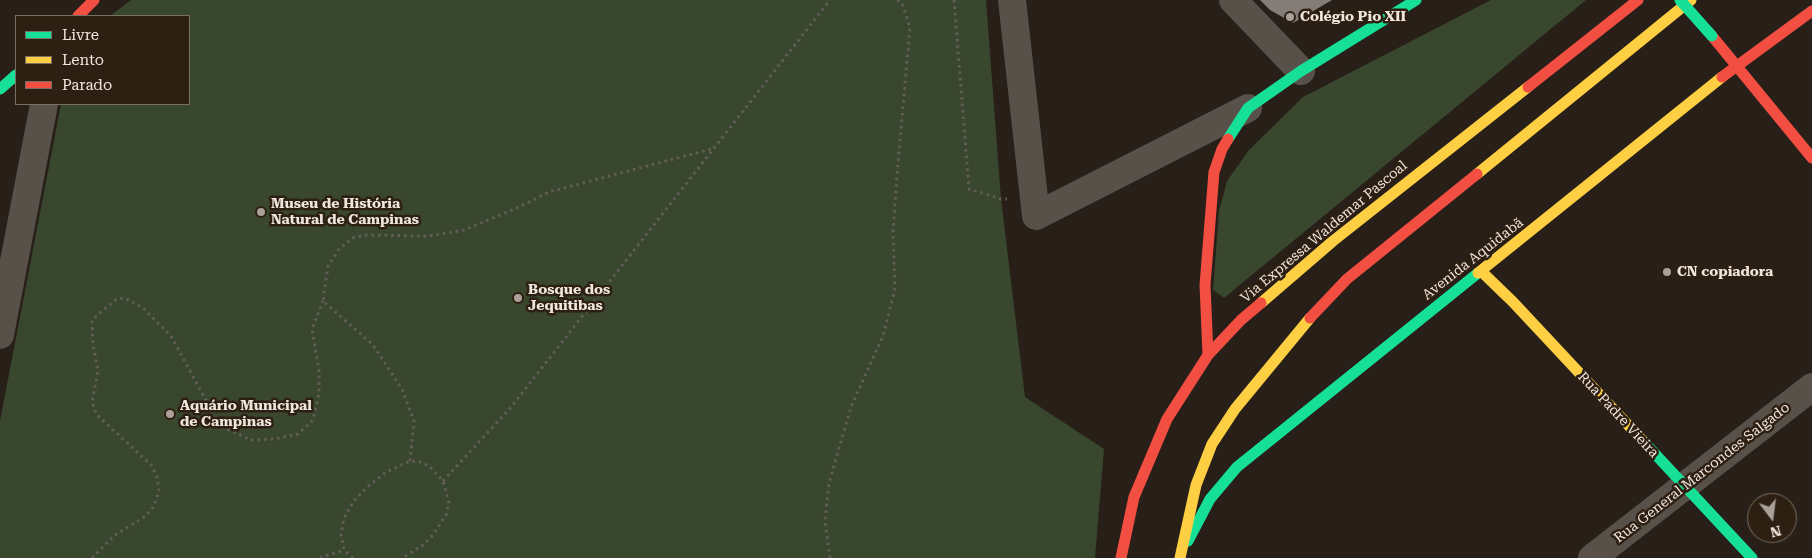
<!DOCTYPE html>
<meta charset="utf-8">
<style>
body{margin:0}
#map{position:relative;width:1812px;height:558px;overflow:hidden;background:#271f18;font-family:"Roboto Serif",serif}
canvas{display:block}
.legend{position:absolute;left:15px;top:15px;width:175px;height:90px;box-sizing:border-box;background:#2d1f12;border:1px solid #7b6f64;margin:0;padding:6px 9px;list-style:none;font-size:15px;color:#f0e6de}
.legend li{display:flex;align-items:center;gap:10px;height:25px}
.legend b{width:25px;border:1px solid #7b6f64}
.north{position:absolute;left:1747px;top:493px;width:50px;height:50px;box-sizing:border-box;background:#2d1f12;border:1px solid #7b6f64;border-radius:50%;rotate:165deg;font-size:14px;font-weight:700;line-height:20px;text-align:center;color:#f0e6de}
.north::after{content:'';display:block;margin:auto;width:18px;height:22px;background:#aaa099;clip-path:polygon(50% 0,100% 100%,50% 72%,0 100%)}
</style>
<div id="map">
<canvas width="1812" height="558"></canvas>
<ul class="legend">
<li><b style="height:6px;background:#16e098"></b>Livre</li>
<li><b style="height:6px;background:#ffcf43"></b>Lento</li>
<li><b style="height:6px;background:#f24e42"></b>Parado</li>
</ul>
<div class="north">N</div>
</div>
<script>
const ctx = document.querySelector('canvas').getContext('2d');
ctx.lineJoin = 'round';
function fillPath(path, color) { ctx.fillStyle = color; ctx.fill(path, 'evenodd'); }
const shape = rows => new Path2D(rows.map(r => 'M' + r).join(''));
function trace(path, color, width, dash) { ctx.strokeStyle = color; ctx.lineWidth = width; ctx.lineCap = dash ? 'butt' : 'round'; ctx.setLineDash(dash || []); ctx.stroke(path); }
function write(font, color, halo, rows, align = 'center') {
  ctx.font = font + ' "Roboto Serif",serif'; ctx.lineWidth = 5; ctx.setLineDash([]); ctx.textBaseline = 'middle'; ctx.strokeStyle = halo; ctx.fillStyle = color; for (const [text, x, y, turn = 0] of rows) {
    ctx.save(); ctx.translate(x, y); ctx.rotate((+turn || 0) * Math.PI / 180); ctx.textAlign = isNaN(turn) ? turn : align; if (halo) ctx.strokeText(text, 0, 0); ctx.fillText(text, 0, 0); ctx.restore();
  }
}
const green = shape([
 [131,0,986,0,1001,199,1025,397,1104,449,1095,558,0,558,0,421,61,104,189,104,189,16,110,16],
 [1491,0,1586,0,1224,298,1213,290,1219,211,1227,181,1249,150,1303,97]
]);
const building = shape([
 [1260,0,1332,0,1293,23,1270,10]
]);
const path = shape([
 [954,0,969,189,1001,199,1007,199],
 [410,461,414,421,402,389,373,345,323,301,328,266,339,249,353,238,365,235,429,236,464,230,515,209,549,192,715,148],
 [443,481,512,406,830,0],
 [92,558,115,535,146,516,154,506,159,490,157,477,151,465,96,414,92,402,98,371,93,345,92,321,97,315,117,299,125,298,143,308,171,336,220,426,251,440,275,439,298,434,313,420,319,393,319,371,312,329,323,301],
 [320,558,344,550],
 [353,558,344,550,341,534,344,518,353,502,366,488,386,472,410,461,420,462,429,466,443,481,449,503,446,515,433,535,423,545,402,558],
 [830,558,825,520,829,483,851,407,883,336,895,289,893,232,897,175,910,27,902,3,897,0]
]);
const street = shape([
 [1012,0,1036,216,1248,108],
 [1233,0,1301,71],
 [0,335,44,104],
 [1592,558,1812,387]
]);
const fast = shape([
 [0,89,16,75],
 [1228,139,1248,108,1301,71,1416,0],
 [1643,441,1752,558],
 [1188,541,1210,499,1237,467,1478,273]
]);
const slow = shape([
 [1477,174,1691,0],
 [1482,272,1513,302,1643,441],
 [1478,273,1722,77],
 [1261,303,1333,241,1528,87],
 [1180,558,1196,485,1212,444,1235,409,1310,318]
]);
const jam = shape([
 [78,16,94,0],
 [1712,36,1812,158],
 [1722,77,1812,11],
 [1528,87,1638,0],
 [1310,318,1347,279,1477,174],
 [1208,355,1205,285,1214,172,1222,149,1228,139],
 [1121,558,1134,497,1167,419,1208,355,1241,320,1261,303]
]);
const fastBridge = shape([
 [1680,0,1712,36]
]);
const markers = [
 [1290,17,5,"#aaa099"],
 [261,212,5,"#aaa099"],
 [1667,272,5,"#aaa099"],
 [518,298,5,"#aaa099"],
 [170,414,5,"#aaa099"]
];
const poiNames = [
 ["Colégio Pio XII",1300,17],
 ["Museu de História",271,204],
 ["Natural de Campinas",271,220],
 ["CN copiadora",1677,272],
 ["Bosque dos",528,290],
 ["Jequitibas",528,306],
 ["Aquário Municipal",180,406],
 ["de Campinas",180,422]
];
const streetNames = [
 ["Via Expressa Waldemar Pascoal",1324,232,-40],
 ["Avenida Aquidabã",1473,259,-38],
 ["Rua Padre Vieira",1618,415,47],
 ["Rua General Marcondes Salgado",1702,473,-38]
];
fillPath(green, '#39472e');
fillPath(building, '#847d77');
trace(path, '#625d57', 3, [2.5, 4]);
trace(street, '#57514a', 28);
trace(fast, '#16e098', 11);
trace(slow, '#ffcf43', 11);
trace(jam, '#f24e42', 11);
trace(fastBridge, '#16e098', 11);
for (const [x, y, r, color] of markers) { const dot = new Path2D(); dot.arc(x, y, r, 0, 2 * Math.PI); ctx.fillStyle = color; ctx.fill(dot); trace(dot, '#2d1f12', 2); }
write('bold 14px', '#f0e6de', '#2d1f12', poiNames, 'left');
write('14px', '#f0e6de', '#2d1f12', streetNames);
</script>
